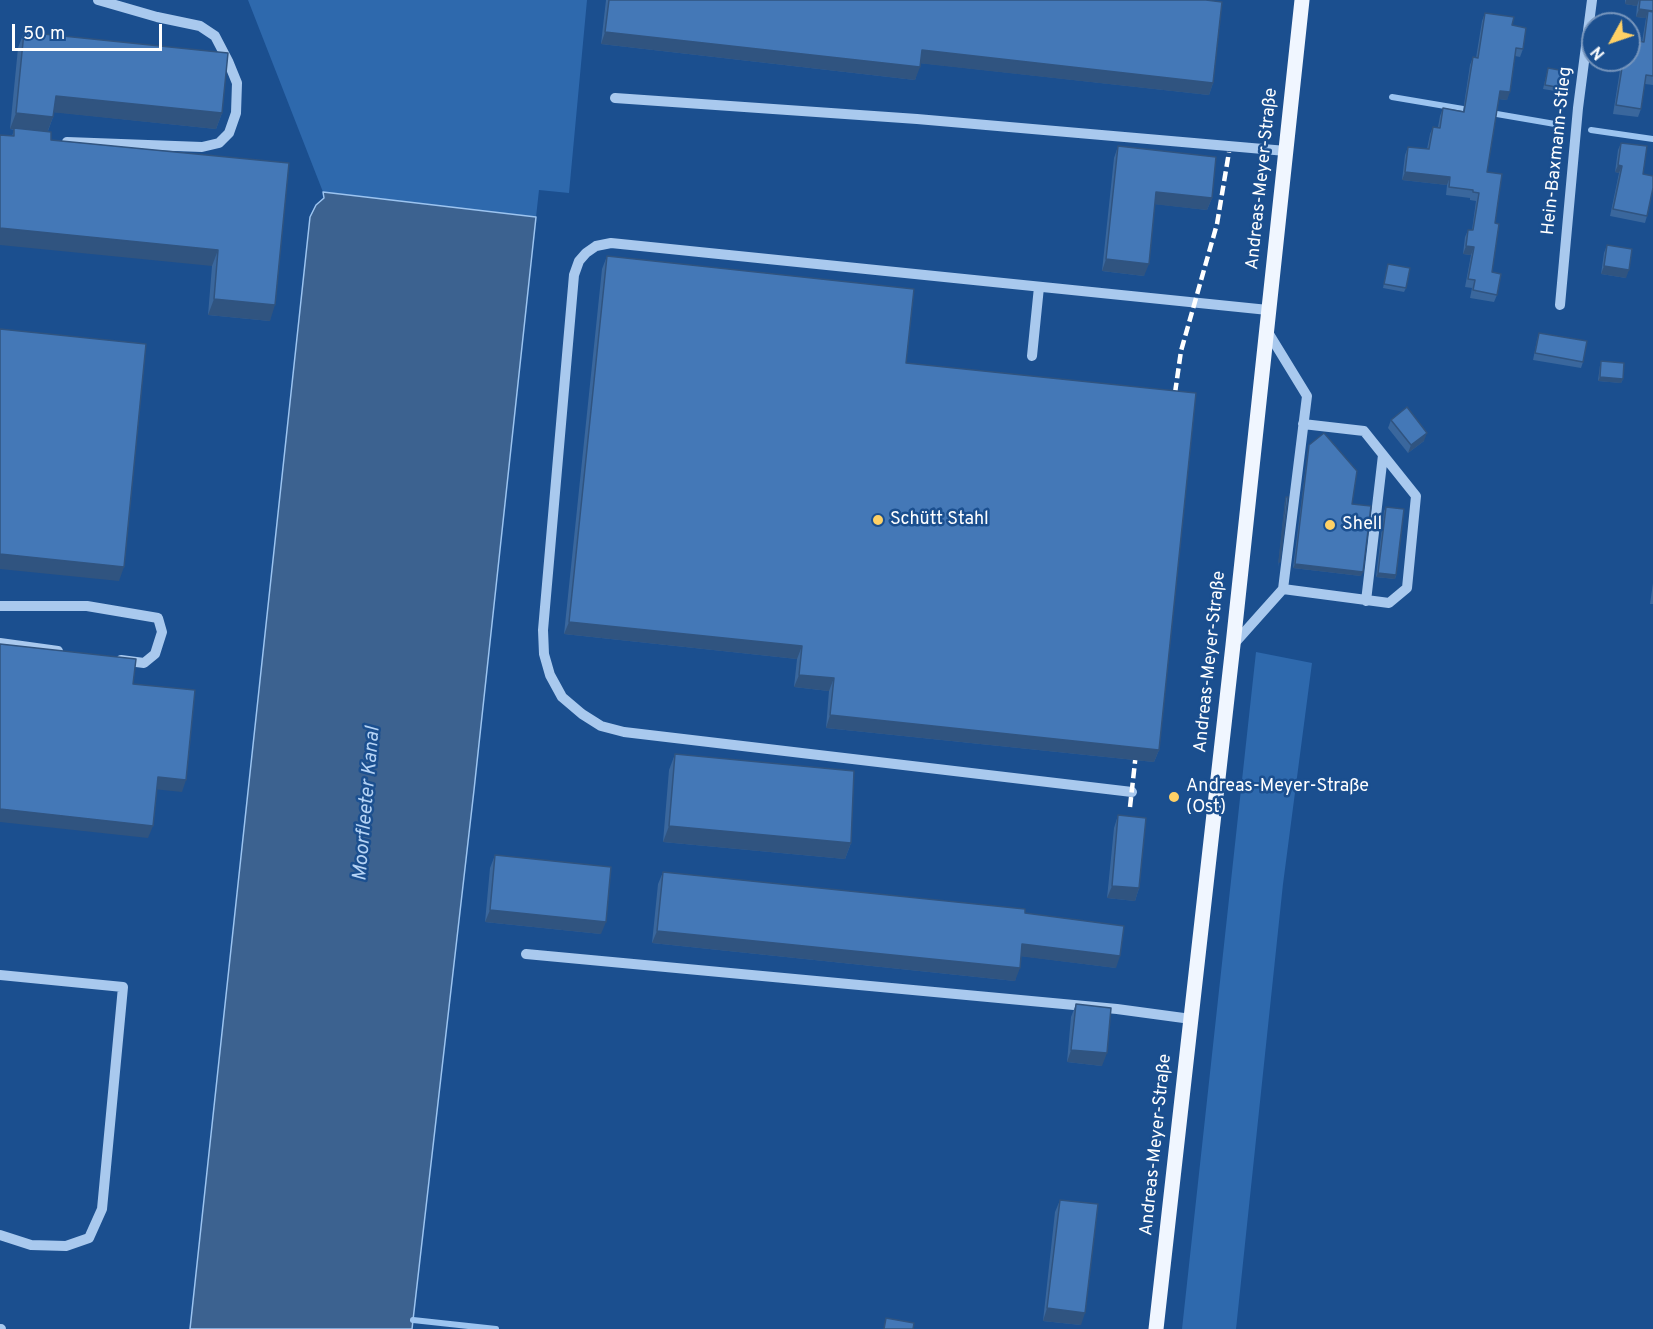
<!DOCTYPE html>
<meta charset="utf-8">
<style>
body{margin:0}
#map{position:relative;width:1653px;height:1329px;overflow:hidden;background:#1b4f8f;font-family:Overpass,sans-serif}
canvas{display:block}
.north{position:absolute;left:1581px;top:12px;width:60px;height:60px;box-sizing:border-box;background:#1b4f8f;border:2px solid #7695bc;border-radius:50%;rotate:230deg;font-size:16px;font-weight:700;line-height:24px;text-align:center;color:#fff}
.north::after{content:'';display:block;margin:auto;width:21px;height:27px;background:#ffd166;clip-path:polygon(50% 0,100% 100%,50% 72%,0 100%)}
.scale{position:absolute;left:12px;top:24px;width:150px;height:27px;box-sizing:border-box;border:3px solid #fff;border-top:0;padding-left:8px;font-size:18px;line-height:21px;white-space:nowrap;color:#fff;-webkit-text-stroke:4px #1b4f8f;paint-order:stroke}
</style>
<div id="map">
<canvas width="1653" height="1329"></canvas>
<div class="north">N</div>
<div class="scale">50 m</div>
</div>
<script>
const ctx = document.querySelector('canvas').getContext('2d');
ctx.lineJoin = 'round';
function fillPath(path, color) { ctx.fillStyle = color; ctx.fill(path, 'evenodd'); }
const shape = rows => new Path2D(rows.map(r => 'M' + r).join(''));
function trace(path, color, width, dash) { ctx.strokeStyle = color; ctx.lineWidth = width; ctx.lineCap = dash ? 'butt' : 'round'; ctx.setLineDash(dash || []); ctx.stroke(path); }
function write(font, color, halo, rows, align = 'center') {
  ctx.font = font + ' Overpass,sans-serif'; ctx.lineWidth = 5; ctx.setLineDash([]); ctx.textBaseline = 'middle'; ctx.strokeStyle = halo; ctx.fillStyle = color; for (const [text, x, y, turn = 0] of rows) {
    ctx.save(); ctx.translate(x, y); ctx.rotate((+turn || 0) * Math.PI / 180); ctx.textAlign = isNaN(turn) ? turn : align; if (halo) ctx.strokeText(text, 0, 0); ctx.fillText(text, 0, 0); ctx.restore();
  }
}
const green = shape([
 [248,0,587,0,569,193,539,190,536,217,323,192],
 [1256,652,1312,663,1283,884,1236,1329,1182,1329]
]);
const water = shape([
 [323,192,536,217,474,790,413,1320,412,1329,190,1329,310,217,316,205,324,198,323,192]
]);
const stream = shape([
 [1392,97,1469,110],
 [1491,113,1555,124],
 [1591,130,1653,139],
 [413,1320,496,1329]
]);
const minor = shape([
 [615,98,917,119,1286,151],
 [67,142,202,147,219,143,229,133,236,113,237,83,228,61,215,36,200,26,157,17,98,0],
 [1560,305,1578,108,1592,0],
 [1032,356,1039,287],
 [1283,589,1389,603,1407,588,1416,496,1364,431,1303,424],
 [1366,601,1383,455],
 [0,606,87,606,158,618,162,632,155,654,144,663,121,660],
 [0,643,58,651],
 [1233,645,1283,589,1307,396,1266,329],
 [1132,792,624,732,601,726,582,714,562,697,550,675,544,654,543,630,574,275,579,261,586,253,596,246,611,243,1268,310],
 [526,954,1117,1009,1191,1019],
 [0,975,123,987,102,1209,89,1238,66,1246,31,1245,0,1235],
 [0,1329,1,1329]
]);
const major = shape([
 [1156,1329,1233,645,1302,0]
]);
const rail = shape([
 [1173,407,1181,351,1217,224,1229,152],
 [1130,807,1137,744]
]);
const wall = shape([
 [606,0,1206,0,1213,83,1209,95,920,63,915,80,601,44],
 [1625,0,1653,0,1653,85,1645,84,1641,109,1638,117,1613,114,1620,70,1617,70,1618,60,1629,60,1642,42,1646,18,1636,17,1637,6,1625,4],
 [1485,13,1512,25,1523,49,1520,57,1515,56,1507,100,1499,99,1487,172,1495,223,1492,272,1497,295,1494,302,1470,298,1472,288,1465,287,1471,255,1463,254,1465,237,1468,230,1472,230,1476,201,1470,200,1470,198,1446,195,1447,185,1402,180,1405,155,1408,147,1427,149,1430,134,1433,127,1438,127,1440,116,1443,108,1463,111,1470,65,1473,57,1476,58,1482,21],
 [24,32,222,113,216,129,54,112,53,117,48,131,51,140,289,163,270,321,208,315,212,266,12,136,14,130,10,129,18,48],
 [1548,68,1562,88,1561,92,1543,89],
 [1621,143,1647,216,1645,223,1610,216,1619,173,1615,172,1618,150],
 [1118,146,1212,198,1207,210,1155,204,1144,276,1102,271,1114,158],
 [1607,245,1626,278,1601,274,1604,253],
 [607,256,906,363,1159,750,1154,762,826,728,829,691,794,687,797,659,564,634,602,269],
 [1388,264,1406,288,1404,292,1383,288],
 [1539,333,1583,362,1581,368,1533,360,1537,340],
 [1601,361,1623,379,1621,383,1598,381,1600,365],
 [1391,420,1424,441,1408,453,1388,428],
 [1309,445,1352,504,1361,576,1293,568,1308,450],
 [1286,497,1279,562,1278,567,1285,501],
 [1386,507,1396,575,1395,579,1376,577,1384,511],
 [1653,583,1653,604,1650,604],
 [675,754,851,843,845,859,663,842,669,770],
 [1118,815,1139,888,1135,901,1107,898,1114,828],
 [495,855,601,934,485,922,490,868],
 [663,872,1025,913,1116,968,1021,956,1015,981,652,943,658,884],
 [1076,1004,1102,1066,1067,1062,1071,1017],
 [1060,1200,1081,1325,1043,1321,1055,1212]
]);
const shadedWall = shape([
 [1626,0,1639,0,1637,6,1625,4],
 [1639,9,1653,11,1653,19,1648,11,1646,18,1636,17],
 [605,32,920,67,915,80,601,44],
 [922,50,1213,83,1209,95,917,63],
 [1620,62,1623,62,1620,70,1617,70],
 [1500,91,1510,92,1507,100,1497,99],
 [56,96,222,113,216,129,50,112],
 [16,113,53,117,47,133,10,129],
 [1618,165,1622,166,1619,173,1615,172],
 [1405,172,1450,177,1447,185,1402,180],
 [1156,192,1212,198,1207,210,1152,204],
 [0,228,218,250,212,266,0,245],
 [1466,246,1474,247,1471,255,1463,254],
 [1106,259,1149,264,1144,276,1102,271],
 [1604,266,1629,270,1626,278,1601,274],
 [214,299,275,305,270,321,208,315],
 [1600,377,1623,379,1621,383,1598,381],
 [1427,433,1424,441,1408,453,1411,445],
 [0,554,124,567,119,581,0,569],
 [1295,564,1363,572,1361,576,1293,568],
 [1378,573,1396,575,1395,579,1376,577],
 [569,622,802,646,797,659,564,634],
 [799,675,834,678,829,691,794,687],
 [830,715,1159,750,1154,762,826,728],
 [158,777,186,780,182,792,153,789],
 [0,809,153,826,148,838,0,822],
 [669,826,851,843,845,859,663,842],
 [1112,886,1139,888,1135,901,1107,898],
 [490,910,606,922,601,934,485,922],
 [657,931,1020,968,1015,981,652,943],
 [1022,944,1120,956,1116,968,1018,956],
 [1071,1050,1107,1053,1102,1066,1067,1062],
 [1047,1308,1085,1313,1081,1325,1043,1321]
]);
const building = shape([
 [609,0,1206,0,1222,2,1213,83,922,50,920,67,605,32,609,0],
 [1640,0,1653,0,1653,11,1639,9,1640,0],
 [1648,11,1653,12,1653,76,1646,75,1641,109,1616,105,1623,62,1620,62,1620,60,1629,60,1629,40,1644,42,1648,11],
 [1485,13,1514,17,1512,25,1526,28,1523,49,1516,48,1510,92,1500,91,1487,172,1502,174,1495,223,1499,224,1492,272,1501,274,1497,295,1473,290,1475,280,1468,279,1474,247,1466,246,1468,230,1473,230,1479,193,1473,192,1473,190,1449,187,1450,177,1405,172,1408,147,1429,149,1433,127,1440,128,1443,108,1464,112,1473,57,1478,58,1485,13],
 [24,32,228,53,222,113,56,96,53,117,16,113,24,32],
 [1548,68,1565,71,1562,88,1545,85,1548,68],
 [14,128,51,132,51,140,289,163,275,305,214,299,218,250,0,228,0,135,14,136,14,128],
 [1621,143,1647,146,1643,174,1653,176,1653,188,1647,216,1613,209,1622,166,1618,165,1621,143],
 [1118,146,1216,157,1212,198,1156,192,1149,264,1106,259,1118,146],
 [1607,245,1632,249,1629,270,1604,266,1607,245],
 [607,256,914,289,906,363,1196,393,1159,750,830,715,834,678,799,675,802,646,569,622,607,256],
 [1388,264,1410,268,1406,288,1384,284,1388,264],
 [0,329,146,344,124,567,0,554,0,329],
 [1539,333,1587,341,1583,362,1535,353,1539,333],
 [1601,361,1624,363,1623,379,1600,377,1601,361],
 [1407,407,1427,433,1411,445,1391,420,1407,407],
 [1324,433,1357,471,1352,504,1371,506,1363,572,1295,564,1309,445,1324,433],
 [1286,497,1288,497,1280,562,1279,562,1286,497],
 [1386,507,1404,509,1396,575,1378,573,1386,507],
 [0,644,136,659,133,684,195,690,186,780,158,777,153,826,0,809,0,644],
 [675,754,854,771,851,843,669,826,675,754],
 [1118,815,1146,818,1139,888,1112,886,1118,815],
 [495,855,611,867,606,922,490,910,495,855],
 [663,872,1025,909,1025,913,1124,926,1120,956,1022,944,1020,968,657,931,663,872],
 [1076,1004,1111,1008,1107,1053,1071,1050,1076,1004],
 [1060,1200,1098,1204,1085,1313,1047,1308,1060,1200],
 [886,1318,914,1323,913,1329,884,1329,886,1318]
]);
const markers = [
 [878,520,6,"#ffd166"],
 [1330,525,6,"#ffd166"],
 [1174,797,6,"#ffd166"]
];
const streetNames = [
 ["Hein-Baxmann-Stieg",1558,151,-84],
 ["Andreas-Meyer-Straße",1263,179,-84],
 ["Andreas-Meyer-Straße",1211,662,-84],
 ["Andreas-Meyer-Straße",1157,1145,-84]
];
const poiNames = [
 ["Schütt Stahl",890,520],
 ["Shell",1342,525],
 ["Andreas-Meyer-Straße",1186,787],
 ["(Ost)",1186,808]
];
const waterNames = [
 ["Moorfleeter Kanal",368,804,-85]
];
fillPath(green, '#2e69ad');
fillPath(water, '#3c6290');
trace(water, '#9cc4f0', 1.5);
trace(stream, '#9cc4f0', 6);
trace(minor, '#a9c9ee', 10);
trace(major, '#f0f6ff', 15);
trace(rail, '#fff', 4.5, [10, 4.5]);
fillPath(wall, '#3a679d');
fillPath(shadedWall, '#305480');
fillPath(building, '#4478b7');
trace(building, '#305480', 1.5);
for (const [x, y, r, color] of markers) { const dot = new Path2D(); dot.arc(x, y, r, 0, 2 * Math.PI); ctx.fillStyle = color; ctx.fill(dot); trace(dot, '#1b4f8f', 2); }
write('18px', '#fff', '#1b4f8f', streetNames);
write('18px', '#fff', '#1b4f8f', poiNames, 'left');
write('italic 20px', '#b5d3f5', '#1b4f8f', waterNames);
</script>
